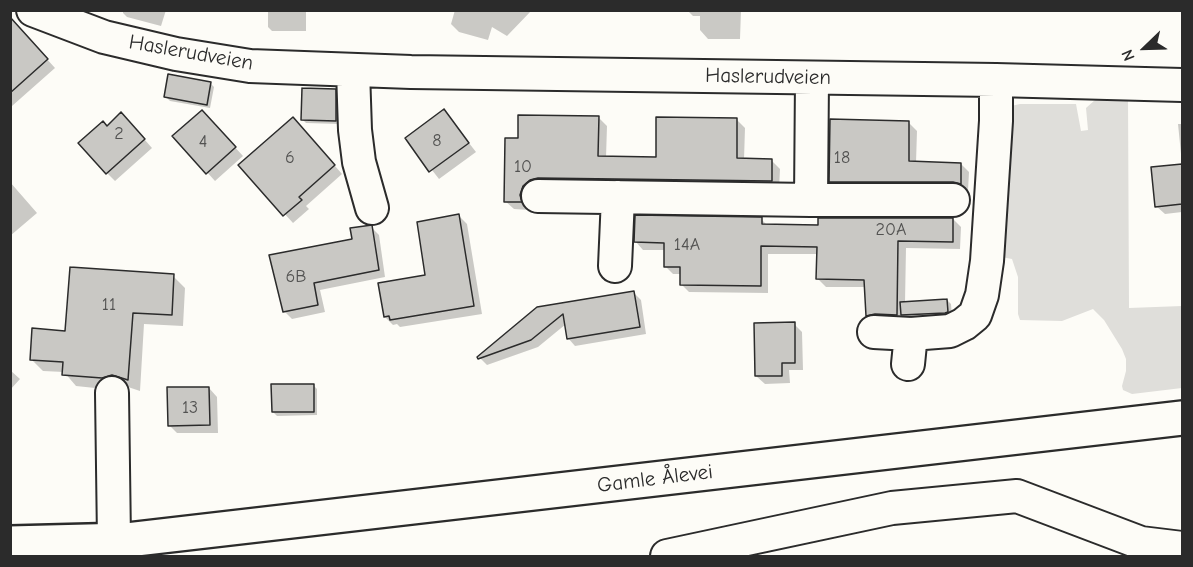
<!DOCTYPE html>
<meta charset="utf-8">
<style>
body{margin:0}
#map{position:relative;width:1193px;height:567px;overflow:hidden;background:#fdfcf7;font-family:"Comic Neue",sans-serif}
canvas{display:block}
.frame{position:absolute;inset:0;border:12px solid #2b2b2b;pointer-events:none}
.north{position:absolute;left:1115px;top:18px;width:60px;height:60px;-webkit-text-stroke:4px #fdfcf7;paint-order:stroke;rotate:247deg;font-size:16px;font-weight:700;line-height:24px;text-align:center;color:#2b2b2b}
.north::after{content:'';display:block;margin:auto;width:21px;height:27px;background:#2b2b2b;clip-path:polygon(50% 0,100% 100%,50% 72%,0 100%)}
</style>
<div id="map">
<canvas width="1193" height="567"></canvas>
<div class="frame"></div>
<div class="north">N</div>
</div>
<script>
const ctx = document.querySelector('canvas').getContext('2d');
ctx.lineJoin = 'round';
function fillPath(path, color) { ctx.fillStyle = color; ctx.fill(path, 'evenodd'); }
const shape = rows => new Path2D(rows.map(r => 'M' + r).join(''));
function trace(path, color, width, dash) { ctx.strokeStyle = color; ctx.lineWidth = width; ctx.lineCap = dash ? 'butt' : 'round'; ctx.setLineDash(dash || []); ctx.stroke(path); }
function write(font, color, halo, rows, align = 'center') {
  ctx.font = font + ' "Comic Neue",sans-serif'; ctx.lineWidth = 5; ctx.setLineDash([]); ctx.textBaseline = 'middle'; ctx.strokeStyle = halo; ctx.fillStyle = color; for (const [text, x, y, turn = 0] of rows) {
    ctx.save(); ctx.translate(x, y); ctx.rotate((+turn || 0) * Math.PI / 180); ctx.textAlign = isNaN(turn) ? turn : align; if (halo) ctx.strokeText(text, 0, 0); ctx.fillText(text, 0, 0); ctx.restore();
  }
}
const green = shape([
 [1128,98,1129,308,1182,306,1182,388,1132,394,1123,390,1122,386,1126,371,1126,359,1122,349,1104,320,1093,309,1062,321,1020,320,1018,314,1018,277,1012,259,996,256,1011,106,1020,104,1076,104,1081,131,1088,130,1086,108,1095,100]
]);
const shadow = shape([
 [123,10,166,10,161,26,127,17,123,13],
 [268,10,306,10,306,31,272,31,268,27],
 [455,10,532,10,507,36,492,27,488,40,459,32,451,24],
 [687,10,741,10,740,39,708,39,700,30,700,16,693,16],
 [10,38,28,38,55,68,12,106,10,105],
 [210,83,214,87,210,108,170,101,166,97],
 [335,91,339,95,339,124,306,123,302,119],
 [444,111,476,152,439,179,407,138],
 [598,117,607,126,606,158,657,159,737,120,745,128,744,160,772,161,780,169,779,189,528,204,529,210,514,209,505,201,520,140],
 [210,120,243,156,215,181,174,136],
 [130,123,152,148,115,181,107,173,107,127],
 [909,123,917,131,916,163,961,164,969,172,968,191,962,190,839,190,831,181],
 [1178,124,1182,124,1182,212,1165,214,1156,206,1152,168,1182,164],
 [301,127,342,174,306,206,309,209,293,223,240,165],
 [10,182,37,213,10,236],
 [459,216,467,224,482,314,400,327,397,324,393,325,385,317,427,276],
 [761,219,767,225,819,226,953,219,961,227,960,249,906,248,905,303,947,300,951,304,952,316,875,323,868,315,866,287,826,287,818,279,818,254,768,254,768,293,689,292,681,284,682,274,673,274,665,266,666,250,643,250,636,242],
 [371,227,379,235,385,277,320,290,325,312,292,319,284,311,353,240],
 [173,276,185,288,183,326,144,324,140,391,125,386,114,390,76,386,64,372,43,371,31,359,67,332],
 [634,293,641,300,646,334,575,346,568,338,566,324,538,347,487,365,479,357,537,308],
 [794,324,802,332,803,370,789,370,790,383,765,384,756,376],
 [10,370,20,379,10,390],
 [313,385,317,389,317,415,277,416,273,412],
 [209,388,217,397,218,433,177,433,169,425]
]);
const building = shape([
 [10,17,48,59,10,93,10,17],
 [168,74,211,82,207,105,164,97,168,74],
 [302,88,336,89,336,121,301,120,302,88],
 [444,109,469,143,429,172,405,138,444,109],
 [202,110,236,147,206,174,172,136,202,110],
 [121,112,145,139,106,174,78,143,103,121,107,126,121,112],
 [518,115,599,116,598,156,656,157,656,117,737,118,737,158,772,159,772,181,538,178,530,180,523,186,520,195,522,202,504,202,505,138,518,138,518,115],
 [293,117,335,165,299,197,302,200,283,216,238,165,293,117],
 [830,119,909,121,909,161,961,163,961,184,953,182,829,182,830,119],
 [1182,164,1182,204,1155,207,1151,167,1182,164],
 [459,214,474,306,390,320,389,316,384,317,378,283,425,275,417,222,459,214],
 [635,215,762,217,762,224,818,225,818,218,953,218,953,242,898,241,897,315,875,314,866,316,864,280,816,279,817,247,761,246,761,286,680,285,680,267,664,267,664,243,634,242,635,215],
 [372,225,379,270,314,283,318,305,283,312,269,255,352,239,350,228,372,225],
 [70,267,174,274,172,315,133,313,128,380,112,375,102,378,62,375,63,362,30,360,32,328,65,331,70,267],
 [634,291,640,327,567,339,563,314,531,340,478,359,477,357,537,307,634,291],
 [947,299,948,312,945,313,901,315,900,302,947,299],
 [795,322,795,363,782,363,782,376,755,376,754,323,795,322],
 [271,384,314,384,314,412,272,412,271,384],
 [167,387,209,387,210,425,168,426,167,387]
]);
const street = shape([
 [33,10,104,37,176,54,250,66,411,72,996,80,1182,85],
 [353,71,355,130,359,162,372,208],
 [538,196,811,200,812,79],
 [811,200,953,200],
 [615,266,618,197],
 [874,332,911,334,950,331,964,324,975,315,982,295,987,261,996,121,996,80],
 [908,364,911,334],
 [112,393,114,540],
 [667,556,892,508,1017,496,1141,543,1182,548]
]);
const secondary = shape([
 [10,543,127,540,1182,418]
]);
const numberNames = [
 ["2",119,134],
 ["8",437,141],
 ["4",203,142],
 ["6",290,158],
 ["18",842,158],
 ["10",523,167],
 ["20A",891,230],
 ["14A",687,245],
 ["6B",296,277],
 ["11",109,305],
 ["13",190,408]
];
const streetNames = [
 ["Haslerudveien",191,53,10],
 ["Haslerudveien",768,77,1],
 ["Gamle Ålevei",655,479,-7]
];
fillPath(green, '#dfdeda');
fillPath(shadow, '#0003');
fillPath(building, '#c9c8c4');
trace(building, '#2b2b2b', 1.5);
trace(street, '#2b2b2b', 36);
trace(secondary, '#2b2b2b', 38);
trace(street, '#fdfcf7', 32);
trace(secondary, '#fdfcf7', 33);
write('18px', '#525251', null, numberNames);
write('21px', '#2b2b2b', '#fdfcf7', streetNames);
</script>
